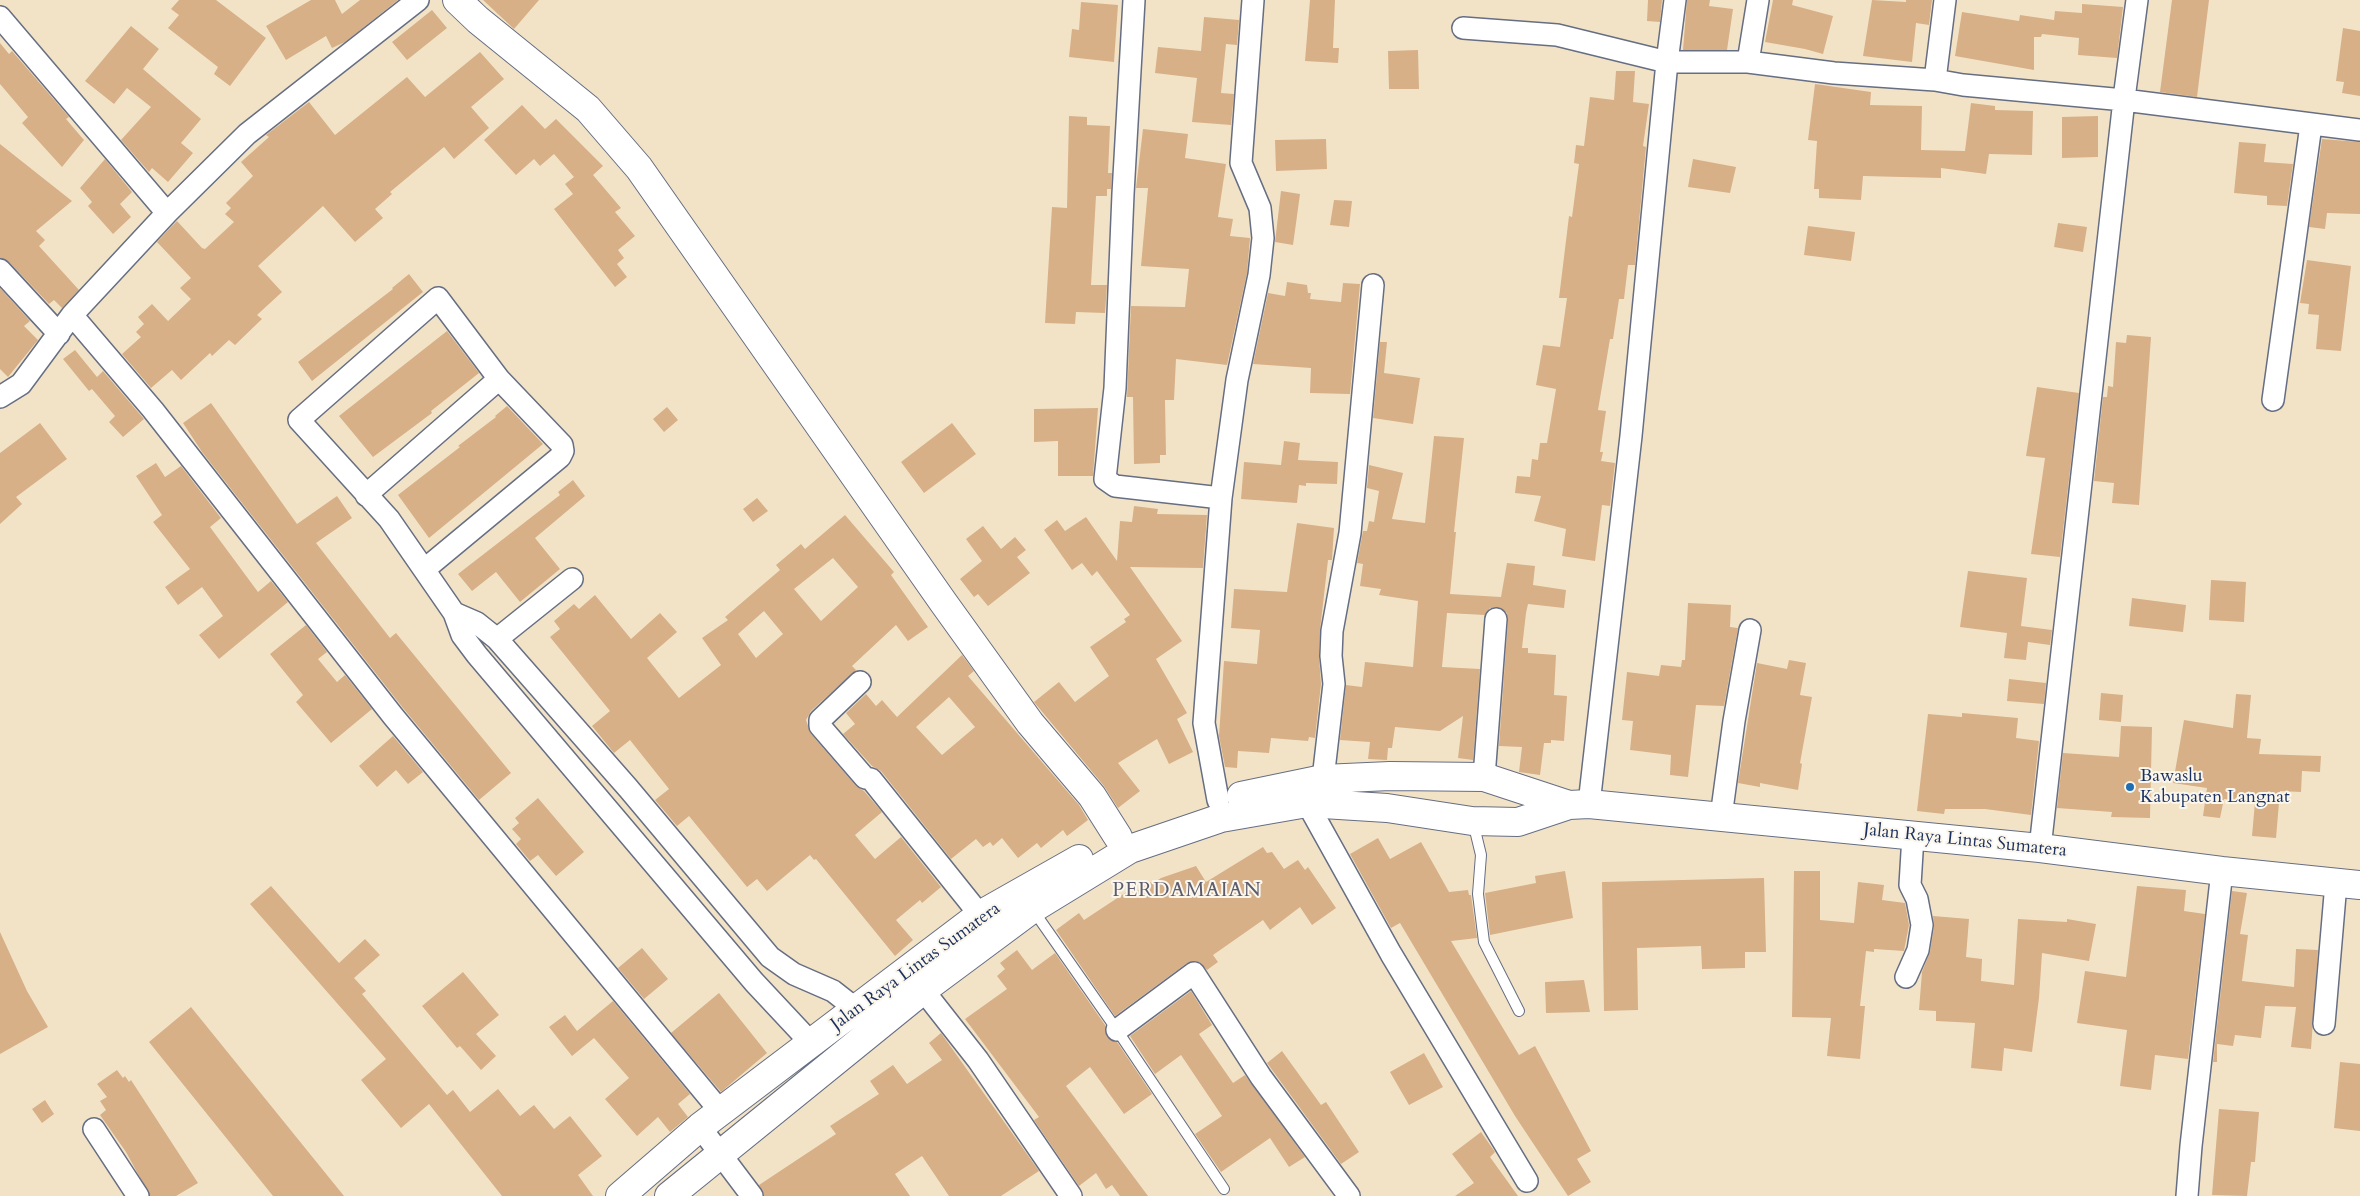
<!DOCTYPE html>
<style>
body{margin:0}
canvas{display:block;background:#f2e3c7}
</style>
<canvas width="2360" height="1196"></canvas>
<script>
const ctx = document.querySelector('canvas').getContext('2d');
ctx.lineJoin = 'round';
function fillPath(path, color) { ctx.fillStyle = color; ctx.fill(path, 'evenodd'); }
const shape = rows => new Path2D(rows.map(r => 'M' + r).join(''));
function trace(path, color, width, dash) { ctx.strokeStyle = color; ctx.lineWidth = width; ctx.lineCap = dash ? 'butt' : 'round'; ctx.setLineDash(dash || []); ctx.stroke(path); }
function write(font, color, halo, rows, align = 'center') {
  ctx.font = font + ' Cardo,serif'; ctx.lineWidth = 4; ctx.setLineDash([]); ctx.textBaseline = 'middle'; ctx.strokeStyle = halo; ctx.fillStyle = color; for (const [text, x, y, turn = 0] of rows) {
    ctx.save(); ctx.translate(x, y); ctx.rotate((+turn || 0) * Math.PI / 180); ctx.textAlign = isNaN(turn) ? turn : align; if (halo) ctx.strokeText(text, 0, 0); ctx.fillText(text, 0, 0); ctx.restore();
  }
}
const building = shape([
 [179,0,216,0,266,38,230,86,214,74,218,67,168,28,179,15,171,9],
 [311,0,335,0,342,14,360,0,398,0,345,42,332,48,326,36,286,60,266,26],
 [483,0,539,0,514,29],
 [1310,0,1335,0,1333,48,1339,48,1338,63,1305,61],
 [1648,0,1662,0,1660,22,1647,21],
 [1687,0,1710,0,1709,6,1733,9,1727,50,1683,50],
 [1773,0,1793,0,1792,5,1833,16,1823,54,1805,49,1765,42],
 [1872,0,1906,2,1906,0,1932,0,1929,25,1916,23,1912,62,1863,56],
 [2172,0,2209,0,2197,97,2160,92],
 [1081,2,1118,5,1114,62,1069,57,1072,29,1079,30],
 [2082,4,2123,7,2117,58,2078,55,2079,38,2042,34,2041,37,2034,37,2034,70,1955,56,1962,12,2019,21,2020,15,2054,20,2055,11,2082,13],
 [432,10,447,28,407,60,392,42],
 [1204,17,1239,20,1237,45,1226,44,1221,93,1234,94,1231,125,1192,122,1197,78,1155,73,1158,47,1201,51],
 [131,26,159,49,143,69,201,119,181,143,193,153,168,182,152,168,149,172,121,140,151,107,127,88,114,104,85,81],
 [2343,28,2360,31,2360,96,2342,93,2344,82,2336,81],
 [0,43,9,54,12,51,69,117,66,119,84,140,62,167,22,123,28,117,0,84],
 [1418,50,1419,89,1389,89,1388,51],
 [480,52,504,79,471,107,489,128,454,159,444,147,390,192,392,194,375,209,383,218,355,242,323,206,258,266,282,292,257,315,262,319,235,345,229,340,212,356,210,353,181,380,172,370,151,388,122,354,141,337,136,332,144,324,138,317,152,304,168,321,191,299,180,288,191,278,157,242,171,227,177,221,202,248,205,249,234,222,225,214,231,208,226,203,253,176,241,162,269,137,266,135,309,102,335,135,407,77,425,97],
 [1616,71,1635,71,1633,102,1649,104,1643,146,1646,147,1635,265,1628,265,1624,299,1619,299,1613,339,1610,339,1598,410,1606,411,1600,452,1603,452,1601,461,1615,463,1610,506,1602,505,1595,561,1562,556,1566,529,1534,521,1541,496,1515,493,1517,476,1530,477,1532,459,1538,460,1540,443,1547,443,1556,389,1536,385,1543,345,1560,347,1567,298,1559,298,1569,216,1572,217,1579,164,1574,163,1576,145,1584,146,1590,97,1614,100],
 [1815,84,1871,92,1870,105,1922,106,1921,150,1965,151,1971,103,1995,106,1995,110,2033,111,2032,155,1989,154,1986,174,1941,168,1941,178,1863,176,1861,200,1819,198,1819,189,1814,189,1817,141,1808,140],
 [522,105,545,129,556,119,603,166,593,175,621,208,615,212,635,236,618,250,624,258,617,264,627,277,615,287,554,209,573,194,565,184,574,177,554,154,540,166,534,159,516,175,484,140],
 [1069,116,1087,117,1087,125,1110,126,1108,173,1112,173,1111,189,1107,189,1107,196,1096,196,1091,285,1107,285,1105,313,1076,312,1075,324,1045,323,1052,207,1067,208],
 [2098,116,2098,157,2062,158,2062,117],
 [1143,129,1188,134,1185,158,1226,164,1218,217,1233,219,1230,236,1250,238,1247,273,1227,365,1176,359,1174,400,1165,400,1166,455,1160,455,1160,463,1134,464,1133,397,1127,397,1131,306,1185,307,1189,269,1141,266,1148,188,1136,188],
 [1326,139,1327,169,1276,171,1275,140],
 [2322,139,2360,142,2360,214,2327,213,2325,229,2309,227],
 [2239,142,2266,144,2264,162,2293,164,2287,206,2267,205,2267,196,2234,193],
 [0,144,72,201,36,231,45,240,39,246,79,290,62,308,54,300,49,304,9,262,0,258],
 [105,159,132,192,120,204,131,217,113,234,88,206,92,202,80,188],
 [1693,159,1736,167,1730,193,1688,187],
 [1281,191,1300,194,1293,245,1275,242],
 [1334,200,1352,201,1349,227,1330,225],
 [2058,223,2087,227,2083,252,2054,247],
 [1808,226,1855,232,1851,261,1804,255],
 [2307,260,2351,266,2341,351,2316,349,2319,315,2308,314,2309,304,2300,303],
 [409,274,423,292,312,381,298,362,393,289,392,288],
 [1287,282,1307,285,1308,293,1311,293,1310,299,1341,302,1343,283,1360,284,1350,394,1310,393,1311,368,1253,364,1268,293,1285,296],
 [0,288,30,321,24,326,38,340,8,377,0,369],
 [447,331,479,373,431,411,432,413,373,457,339,416],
 [2127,335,2151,337,2139,505,2112,503,2114,483,2094,481,2103,397,2107,397,2108,386,2113,387,2116,342,2126,343],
 [1380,342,1387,342,1384,373,1420,378,1413,424,1373,418],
 [75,350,97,377,103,371,144,419,123,437,109,422,115,416,92,389,89,391,63,359],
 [2037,387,2079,393,2060,557,2031,554,2045,458,2026,456],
 [211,403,297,524,337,496,352,518,316,543,390,638,396,633,511,773,479,800,403,708,202,452,183,423],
 [507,406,543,444,429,538,398,495,460,447,458,446,496,417,495,416],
 [667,407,678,420,664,432,653,419],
 [1098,408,1093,476,1058,476,1058,441,1034,442,1034,409],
 [40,423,67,459,16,497,22,504,0,524,0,453],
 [952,423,976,454,924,493,901,462],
 [1434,436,1464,438,1454,532,1456,532,1450,594,1501,597,1507,563,1535,566,1533,585,1566,590,1564,608,1528,604,1526,613,1522,648,1528,648,1528,653,1556,655,1554,695,1567,696,1564,741,1551,740,1551,743,1544,743,1540,775,1519,772,1522,747,1499,746,1508,620,1507,613,1497,607,1490,608,1485,615,1447,613,1442,667,1480,669,1473,760,1458,758,1463,716,1440,731,1395,727,1392,748,1388,748,1387,760,1368,759,1370,742,1340,740,1346,685,1362,687,1365,662,1413,667,1418,601,1379,595,1381,589,1360,586,1363,564,1357,563,1363,531,1367,531,1369,521,1374,522,1379,491,1367,488,1369,465,1403,473,1392,519,1425,523],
 [1284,441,1300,443,1298,460,1338,462,1337,484,1306,483,1306,486,1299,485,1297,503,1241,499,1244,462,1281,465],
 [156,463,165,477,181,466,221,518,210,527,258,592,271,581,288,602,219,659,199,635,223,616,202,587,178,605,165,587,190,569,153,522,162,515,136,476],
 [573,480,585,496,535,538,560,569,520,602,496,572,472,591,458,574,560,495,558,492],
 [757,498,768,511,753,522,743,509],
 [1134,506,1158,509,1157,514,1207,515,1203,568,1130,567,1182,641,1156,659,1187,713,1177,719,1193,752,1169,764,1157,739,1118,763,1140,791,1118,808,1104,786,1034,702,1059,682,1075,702,1109,676,1090,647,1126,622,1124,619,1130,615,1097,571,1092,576,1082,563,1072,570,1044,530,1057,520,1065,531,1086,517,1117,561,1120,521,1132,522],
 [845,515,894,572,891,575,928,627,908,641,896,625,852,666,856,670,811,711,806,720,811,734,856,786,864,791,882,812,855,835,875,859,901,837,941,887,922,903,920,900,896,920,913,940,895,956,816,859,814,860,810,855,767,891,757,879,747,887,689,816,677,826,655,800,669,789,630,740,614,753,592,726,610,711,550,637,560,629,554,621,574,604,579,609,595,595,631,639,660,613,677,632,647,658,679,698,721,665,702,638,728,620,725,617,780,570,776,565,801,544,805,549],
 [833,558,858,587,821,621,794,589],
 [764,611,783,634,756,658,738,634],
 [1297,523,1334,528,1332,560,1328,560,1320,630,1319,657,1321,684,1315,738,1309,737,1308,741,1271,738,1269,753,1238,751,1237,768,1225,767,1219,736,1224,661,1257,664,1260,630,1231,628,1234,589,1287,592],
 [983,526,1001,549,1015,537,1026,550,1017,557,1030,573,988,606,978,594,974,597,960,579,982,561,966,539],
 [1968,571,2027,578,2021,626,2052,630,2050,645,2028,642,2026,660,2004,658,2007,633,1960,627],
 [2211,580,2246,582,2244,622,2209,620],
 [2132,598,2186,605,2183,632,2129,626],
 [1688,603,1731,605,1730,627,1738,628,1724,706,1696,705,1688,777,1670,775,1671,755,1630,750,1633,721,1622,720,1627,672,1659,676,1661,665,1681,667,1682,660,1685,660],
 [306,625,327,652,318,659,337,682,345,675,372,709,331,743,296,702,303,695,270,654],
 [962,655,974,671,968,676,1079,805,1088,820,1067,836,1063,830,1041,848,1037,843,1018,858,1002,838,993,846,990,842,983,847,976,839,951,859,881,771,872,766,843,734,855,724,846,713,866,694,876,706,882,700,897,717],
 [949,697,975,727,942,755,916,727],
 [1789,660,1806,663,1800,695,1812,697,1800,763,1802,764,1798,790,1760,783,1760,787,1738,783,1757,663,1787,669],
 [2009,679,2046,683,2044,704,2007,701],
 [2101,693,2123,695,2121,722,2099,720],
 [2236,694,2251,695,2247,738,2261,739,2259,754,2321,756,2320,772,2302,771,2301,792,2280,791,2276,838,2252,836,2255,802,2224,799,2220,818,2203,816,2207,788,2173,783,2184,720,2233,728],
 [1962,713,2018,718,2016,738,2039,741,2031,815,1985,809,1945,809,1944,814,1917,811,1928,714,1962,717],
 [2121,726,2152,727,2150,818,2111,817,2112,812,2057,808,2063,753,2119,757],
 [393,736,423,772,408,784,396,770,377,787,359,766],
 [538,798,584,852,556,876,538,855,530,861,516,844,521,839,512,829,519,823,515,818],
 [1378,838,1390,859,1421,842,1449,892,1468,890,1469,895,1471,895,1477,938,1451,941,1519,1055,1535,1046,1591,1151,1577,1159,1591,1182,1568,1196,1515,1116,1400,923,1391,928,1350,854],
 [1263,847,1267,853,1272,852,1284,869,1298,860,1305,870,1308,867,1336,908,1312,925,1300,907,1270,930,1263,920,1213,955,1218,962,1207,970,1199,962,1187,963,1115,1016,1056,930,1079,913,1084,920,1128,891,1130,895,1151,882,1152,884,1161,878,1196,866,1206,882],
 [1565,871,1573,918,1490,935,1485,893,1536,883,1535,876],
 [1794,871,1820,871,1820,920,1854,923,1858,882,1884,885,1882,900,1905,903,1909,925,1904,951,1874,949,1874,952,1866,951,1860,1006,1865,1006,1860,1059,1827,1056,1831,1018,1792,1017],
 [1764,878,1766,952,1745,952,1745,968,1702,969,1701,946,1637,948,1638,1010,1604,1011,1602,882],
 [271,886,339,963,365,939,380,955,354,978,366,991,362,994,447,1095,453,1090,470,1112,498,1089,520,1116,534,1105,554,1129,570,1116,602,1156,578,1175,593,1196,502,1196,429,1104,401,1128,361,1080,386,1059,250,904],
 [2137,886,2186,890,2184,911,2205,914,2188,1059,2155,1055,2151,1090,2120,1086,2127,1030,2077,1023,2085,971,2126,977],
 [2232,891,2247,893,2240,934,2248,935,2242,981,2294,987,2296,949,2318,950,2311,1049,2291,1047,2296,1007,2265,1006,2261,1038,2235,1035,2233,1046,2217,1044,2217,1062,2213,1062],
 [1933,916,1969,919,1966,957,1982,959,1981,981,2014,985,2018,919,2067,922,2067,919,2096,924,2089,961,2042,953,2039,998,2032,1052,2004,1048,2002,1071,1971,1068,1975,1023,1936,1021,1936,1011,1919,1010,1922,972,1930,952,1934,927],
 [0,932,27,991,48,1027,0,1054],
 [642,948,668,979,644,999,618,968],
 [1017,950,1032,970,1055,953,1105,1025,1107,1037,1117,1042,1152,1094,1124,1114,1090,1067,1066,1086,1148,1196,1120,1196,1112,1185,1106,1189,1096,1173,1079,1186,1034,1120,1039,1117,965,1019,1007,989,997,976,1005,969,1000,963],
 [463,972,499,1015,476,1034,496,1056,481,1070,460,1046,457,1048,422,1006],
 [1584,980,1590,1012,1546,1013,1545,982],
 [1191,991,1212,1025,1199,1034,1233,1083,1245,1075,1305,1157,1289,1167,1270,1138,1221,1172,1195,1134,1222,1116,1181,1055,1155,1074,1130,1036],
 [719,993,767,1053,721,1092,671,1033],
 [613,1001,690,1094,678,1104,688,1117,670,1132,658,1117,637,1136,605,1099,629,1078,594,1038,572,1056,549,1027,565,1015,577,1031],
 [191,1007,344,1196,273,1196,149,1042],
 [941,1033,1039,1171,1001,1196,949,1196,922,1156,895,1174,910,1196,764,1196,759,1185,836,1134,830,1126,879,1094,870,1081,893,1065,907,1084,942,1060,929,1043],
 [1282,1051,1321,1105,1326,1102,1359,1152,1341,1164,1267,1063],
 [1424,1053,1443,1087,1409,1105,1390,1072],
 [2340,1062,2360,1064,2360,1131,2334,1128],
 [117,1070,123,1078,125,1076,129,1082,131,1080,198,1183,176,1196,150,1196,126,1152,100,1115,106,1110,100,1101,107,1097,97,1084],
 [45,1100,54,1114,42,1123,32,1109],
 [2219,1109,2259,1112,2255,1162,2251,1162,2247,1196,2212,1195],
 [1481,1132,1495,1152,1490,1157,1518,1196,1455,1196,1474,1183,1452,1154]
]);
const lane = shape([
 [1473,822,1481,855,1478,894,1484,942,1519,1011],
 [1033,910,1117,1030,1224,1189]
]);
const street = shape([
 [1134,0,1123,194,1115,388,1105,479,1115,486,1221,498,1204,723,1218,800],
 [0,17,167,213],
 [1463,28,1557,35,1667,62,1748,62,1834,73,1935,80,1963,85,2124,100,2360,130],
 [1748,62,1758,0],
 [1935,80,1945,0],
 [0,270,59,334],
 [72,315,153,410,393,716,721,1112],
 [0,397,21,384,72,315,167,213,247,134,418,0],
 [2273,400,2311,125],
 [366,495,499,379],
 [1221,498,1237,380,1259,275,1263,238,1260,208,1241,163,1253,0],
 [425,569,560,457,563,451,562,445,499,379,438,298,299,420,389,519,454,613,462,635,477,655,754,982,812,1044],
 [454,613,477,623,497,639,628,788,770,957,794,974,833,991,856,1009],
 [497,639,572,579],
 [860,682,820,720,820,726,865,778,871,779,980,915],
 [1484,777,1496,619],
 [1323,779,1334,684,1331,656,1332,631,1350,533,1373,285],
 [1307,803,1391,954,1527,1181],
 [1589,804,1631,436,1667,62,1675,0],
 [1721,817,1734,721,1750,630],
 [2040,848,2125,91,2137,0],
 [1906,977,1918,950,1922,925,1917,899,1910,885,1913,836],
 [923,990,978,1060,1071,1196],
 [2324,1024,2336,883],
 [1117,1030,1194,973,1261,1077,1349,1196],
 [700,1127,752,1196],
 [94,1129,138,1196],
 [2187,1196,2191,1146,2222,871]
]);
const secondary = shape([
 [457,0,478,20,588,109,639,168,943,602,1030,723,1092,796,1118,837]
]);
const highway = shape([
 [1241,796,1323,779,1390,776,1484,777,1569,805],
 [620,1196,700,1127,980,915,1079,859],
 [669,1196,923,990,1032,909,1130,849,1221,818,1307,803,1387,808,1472,821,1518,822,1569,805,1589,804,2040,848,2222,871,2360,885]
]);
const markers = [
 [2130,787,5,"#1f6fb2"]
];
const poiNames = [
 ["Bawaslu",2140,777],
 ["Kabupaten Langnat",2140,798]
];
const streetNames = [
 ["Jalan Raya Lintas Sumatera",1965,841,6],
 ["Jalan Raya Lintas Sumatera",916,967,-36]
];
const quarterNames = [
 ["PERDAMAIAN",1187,891]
];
fillPath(building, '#d7b088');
trace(lane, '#666e83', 12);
trace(street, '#666e83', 24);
trace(secondary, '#666e83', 30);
trace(highway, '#666e83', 30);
trace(lane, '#fff', 10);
trace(street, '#fff', 21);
trace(secondary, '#fff', 28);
trace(highway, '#fff', 28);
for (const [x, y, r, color] of markers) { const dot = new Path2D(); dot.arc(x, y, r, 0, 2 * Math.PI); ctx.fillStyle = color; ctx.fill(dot); trace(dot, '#fbf7ec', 2); }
write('18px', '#1b2f5e', '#fbf7ec', poiNames, 'left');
write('18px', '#1b2f5e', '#fbf7ec', streetNames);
ctx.letterSpacing = '1px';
write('20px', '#5d5c6d', '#fbf7ec', quarterNames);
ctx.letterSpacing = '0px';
</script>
